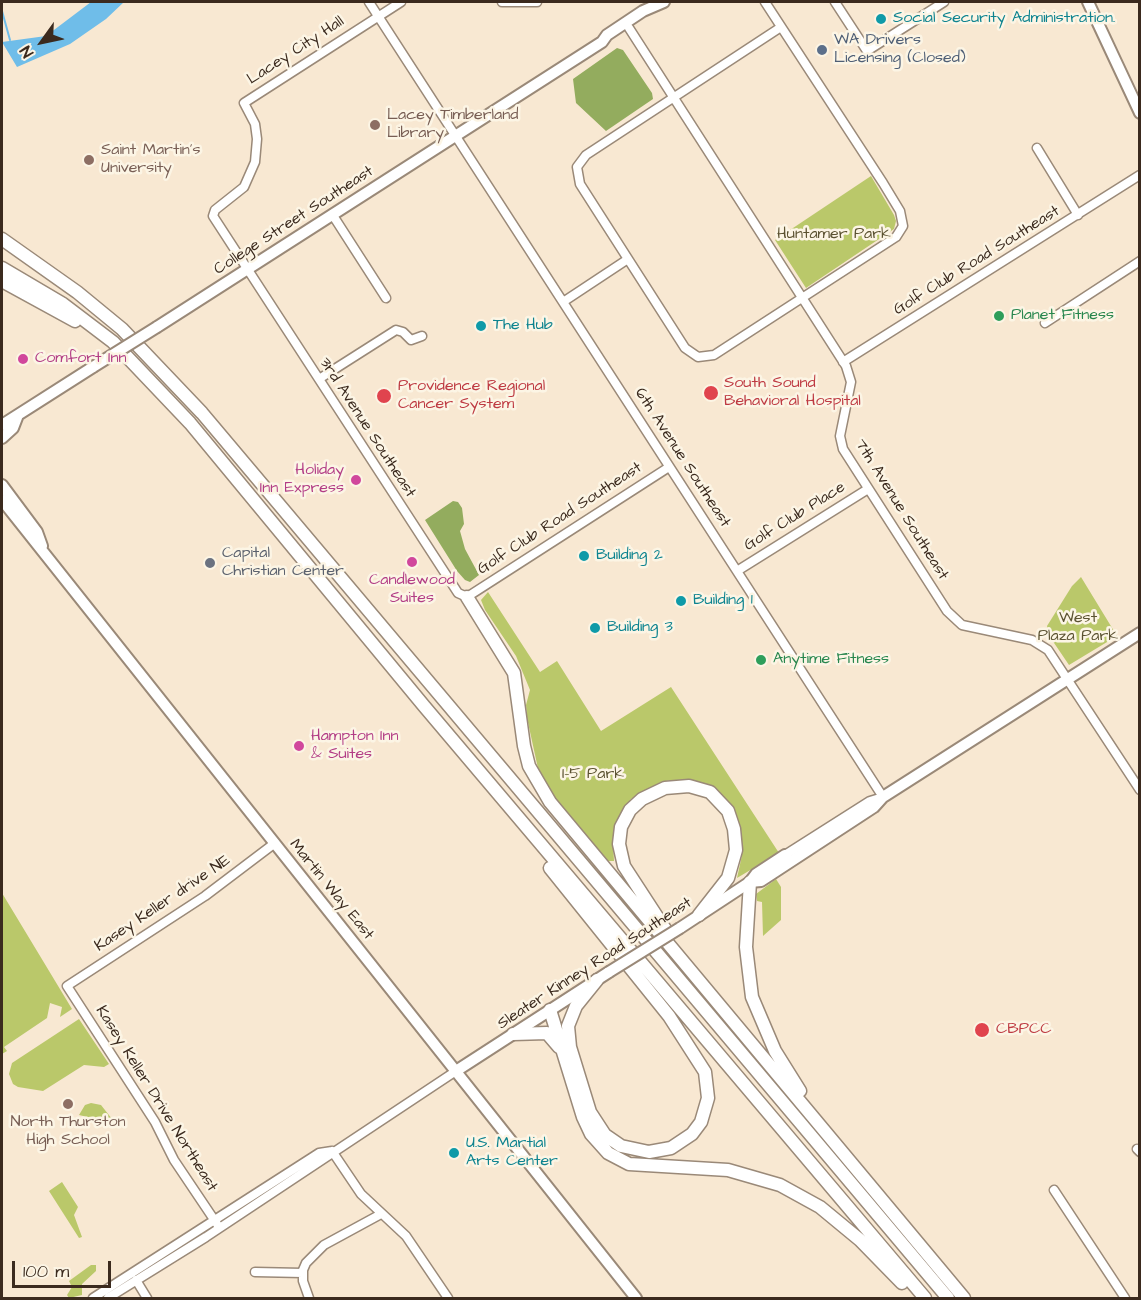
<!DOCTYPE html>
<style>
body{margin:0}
#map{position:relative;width:1141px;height:1300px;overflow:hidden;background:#f8e8d2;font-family:"Architects Daughter",sans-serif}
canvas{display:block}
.frame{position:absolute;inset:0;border:3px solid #3b2a1e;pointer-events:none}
.north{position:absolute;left:12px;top:12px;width:60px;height:60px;-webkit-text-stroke:4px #fcf5e5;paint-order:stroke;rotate:237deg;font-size:16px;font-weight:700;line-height:24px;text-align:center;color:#3b2a1e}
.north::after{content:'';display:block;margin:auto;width:21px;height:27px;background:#3b2a1e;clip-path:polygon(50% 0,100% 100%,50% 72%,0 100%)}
.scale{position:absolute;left:12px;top:1261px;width:99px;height:27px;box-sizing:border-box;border:3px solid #3b2a1e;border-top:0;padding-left:8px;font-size:18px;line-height:21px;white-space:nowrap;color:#3b2a1e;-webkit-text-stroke:4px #fcf5e5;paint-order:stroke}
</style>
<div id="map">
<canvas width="1141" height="1300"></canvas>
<div class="frame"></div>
<div class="north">N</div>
<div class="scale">100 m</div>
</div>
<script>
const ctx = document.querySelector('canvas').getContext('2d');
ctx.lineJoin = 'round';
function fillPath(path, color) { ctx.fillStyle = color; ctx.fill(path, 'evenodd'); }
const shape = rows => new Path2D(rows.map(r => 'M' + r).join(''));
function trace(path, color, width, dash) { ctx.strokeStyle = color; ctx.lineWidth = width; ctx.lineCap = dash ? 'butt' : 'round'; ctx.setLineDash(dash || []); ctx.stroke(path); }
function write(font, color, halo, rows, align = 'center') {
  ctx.font = font + ' "Architects Daughter",sans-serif'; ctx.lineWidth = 5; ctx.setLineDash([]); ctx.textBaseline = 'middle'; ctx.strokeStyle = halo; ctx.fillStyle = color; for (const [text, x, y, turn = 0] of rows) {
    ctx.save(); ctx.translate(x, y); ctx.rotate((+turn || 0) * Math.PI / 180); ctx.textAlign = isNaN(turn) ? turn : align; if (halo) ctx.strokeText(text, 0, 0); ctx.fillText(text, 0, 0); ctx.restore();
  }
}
const green = shape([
 [871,176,894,215,896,221,894,229,806,288,775,240],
 [1081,577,1117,636,1069,665,1050,637,1047,626,1072,586],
 [488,592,540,672,557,661,601,731,671,687,779,853,737,878,742,855,738,825,713,788,698,782,671,780,661,782,631,799,618,819,613,842,614,861,608,861,552,795,539,773,527,718,526,705,530,690,516,656,485,610,481,600],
 [776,879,781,887,781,920,763,936,762,902,757,901,756,894],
 [2,893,72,1009,60,1017,62,1007,50,1003,47,1018,4,1047,7,1051,2,1054],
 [79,1019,109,1064,104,1067,84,1065,43,1091,18,1087,13,1084,9,1074,12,1063],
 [91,1103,101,1105,116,1124,79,1115,85,1105],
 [62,1182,78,1207,74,1215,82,1237,79,1238,49,1191],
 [91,1265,96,1265,96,1271,82,1284,82,1295,69,1298,67,1295,72,1287,69,1281]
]);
const forest = shape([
 [617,48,623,50,652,93,653,99,606,131,576,103,573,79],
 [453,501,458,502,462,508,464,524,460,531,465,549,479,575,470,582,465,580,457,571,425,520]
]);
const water = shape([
 [91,2,124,2,106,19,70,44,17,67,2,42,46,36]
]);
const stream = shape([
 [2,11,10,40]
]);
const minor = shape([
 [369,2,883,797,870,801,785,855],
 [401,2,244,103,255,124,257,139,255,162,244,187,215,210,213,216,458,593,467,597,669,467],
 [502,2,537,2],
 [765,2,883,183,900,211,903,226,896,237,714,355,698,357,685,348,580,184,577,167,586,155,781,27],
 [835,2,867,51,944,2],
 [629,28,846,366,851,382,840,436,843,449,947,611,962,625,1032,640,1048,650,1140,790],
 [1037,148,1078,215],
 [332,214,386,298],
 [563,302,628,259],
 [1045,323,1140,261],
 [843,362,1140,175],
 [319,379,396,330,403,332,411,340,422,336],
 [737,571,868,489],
 [1137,1149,1140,1152],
 [332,1151,361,1194,406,1236,448,1298],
 [1054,1190,1125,1298],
 [219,1227,174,1160,155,1122,67,986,205,896,275,843],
 [255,1272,303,1273],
 [136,1280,147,1298],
 [93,1298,319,1153,332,1151],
 [108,1298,206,1237,456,1071],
 [309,1298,303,1281,303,1270,306,1263,324,1245,381,1214]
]);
const major = shape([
 [1088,2,1140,113],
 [157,327,602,42,607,35,643,11,664,2],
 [2,425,93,367],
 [2,438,13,428,18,415],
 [2,485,37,532,42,546],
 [2,500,636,1298],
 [750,882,761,881,874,807,883,797,1140,633],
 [680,928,750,882,756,874,785,855],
 [456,1071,609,972]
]);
const highway = shape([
 [2,239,77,292,122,329,202,413,948,1298],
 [2,268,63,304,113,342,190,423,424,706,925,1298],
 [2,281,75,321],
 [467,597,514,673,524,746,529,766,550,802,964,1298],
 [550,868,669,1016,705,1072,708,1098,701,1122,692,1134,671,1148,649,1152,621,1146,605,1135,590,1112,570,1047,568,1026,576,1006,597,980],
 [750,882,746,947,752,997,775,1051,800,1091],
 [667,932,624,866,619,844,621,827,630,810,642,799,665,788,689,786,710,792,728,811,734,829,736,850,728,878,699,915],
 [550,1010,583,1117,591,1134,608,1153,629,1164,728,1170,780,1185,820,1207,860,1240,902,1283],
 [513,1034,547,1033,559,1047]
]);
const majorBridge = shape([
 [93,367,157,327],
 [609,972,680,928]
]);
const markers = [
 [881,19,6,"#0f9aa8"],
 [822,50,6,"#5c6f8a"],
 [375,125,6,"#8d6e63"],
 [89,160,6,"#8d6e63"],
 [999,316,6,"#2e9e5b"],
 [481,326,6,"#0f9aa8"],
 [23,359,6,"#d1479c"],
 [711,393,8,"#e0444e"],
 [384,396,8,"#e0444e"],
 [356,480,6,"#d1479c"],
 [584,556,6,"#0f9aa8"],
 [412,562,6,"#d1479c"],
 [210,563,6,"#6b7280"],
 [681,601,6,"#0f9aa8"],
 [595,628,6,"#0f9aa8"],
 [761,660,6,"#2e9e5b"],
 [299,746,6,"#d1479c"],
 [982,1030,8,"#e0444e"],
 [68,1104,6,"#8d6e63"],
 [454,1153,6,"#0f9aa8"]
];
const cultureNames = [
 ["Social Security Administration.",893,19],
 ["The Hub",493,326],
 ["Building 2",596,556],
 ["Building 1",693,601],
 ["Building 3",607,628],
 ["U.S. Martial",466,1144],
 ["Arts Center",466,1162]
];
const serviceNames = [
 ["WA Drivers",834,41],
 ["Licensing (Closed)",834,59]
];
const streetNames = [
 ["Lacey City Hall",296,51,-33],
 ["College Street Southeast",294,221,-33],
 ["Golf Club Road Southeast",977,261,-32],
 ["3rd Avenue Southeast",367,428,57],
 ["6th Avenue Southeast",682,458,57],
 ["7th Avenue Southeast",901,510,58],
 ["Golf Club Place",795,517,-32],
 ["Golf Club Road Southeast",560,519,-33],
 ["Martin Way East",331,890,51],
 ["Kasey Keller drive NE",163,904,-34],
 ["Sleater Kinney Road Southeast",595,964,-33],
 ["Kasey Keller Drive Northeast",156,1099,58]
];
const educationNames = [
 ["Lacey Timberland",387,116],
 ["Library",387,134],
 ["Saint Martin's",101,151],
 ["University",101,169],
 ["North Thurston",68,1123,"center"],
 ["High School",68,1141,"center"]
];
const parkNames = [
 ["Huntamer Park",834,235],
 ["West",1078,619],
 ["Plaza Park",1078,637],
 ["I-5 Park",593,775]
];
const leisureNames = [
 ["Planet Fitness",1011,316],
 ["Anytime Fitness",773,660]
];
const hotelNames = [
 ["Comfort Inn",35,359],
 ["Holiday",344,471,"right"],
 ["Inn Express",344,489,"right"],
 ["Candlewood",412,581,"center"],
 ["Suites",412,599,"center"],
 ["Hampton Inn",311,737],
 ["& Suites",311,755]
];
const healthNames = [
 ["South Sound",724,384],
 ["Behavioral Hospital",724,402],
 ["Providence Regional",398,387],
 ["Cancer System",398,405],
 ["CBPCC",996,1030]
];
const worshipNames = [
 ["Capital",222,554],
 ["Christian Center",222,572]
];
fillPath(green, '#bac86a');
fillPath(forest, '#93ac5e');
fillPath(water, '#6fbde9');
trace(stream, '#6fbde9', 2);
trace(minor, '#9a8978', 11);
trace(major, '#9a8978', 14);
trace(highway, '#9a8978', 15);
trace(minor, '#fff', 8);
trace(major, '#fff', 10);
trace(highway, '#fff', 12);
trace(majorBridge, '#9a8978', 14, []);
trace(majorBridge, '#fff', 10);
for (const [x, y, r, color] of markers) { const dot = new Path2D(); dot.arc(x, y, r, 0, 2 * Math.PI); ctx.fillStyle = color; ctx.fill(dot); trace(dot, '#fcf5e5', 2); }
write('16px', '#0d838f', '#fcf5e5', cultureNames, 'left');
write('16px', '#4e5e75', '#fcf5e5', serviceNames, 'left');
write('16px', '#3b2a1e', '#fcf5e5', streetNames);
write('16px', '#785e54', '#fcf5e5', educationNames, 'left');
write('16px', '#5b5231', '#fcf5e5', parkNames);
write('16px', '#27864d', '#fcf5e5', leisureNames, 'left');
write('16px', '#b23c85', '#fcf5e5', hotelNames, 'left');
write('16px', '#be3a42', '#fcf5e5', healthNames, 'left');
write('16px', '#5b616d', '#fcf5e5', worshipNames, 'left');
</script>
